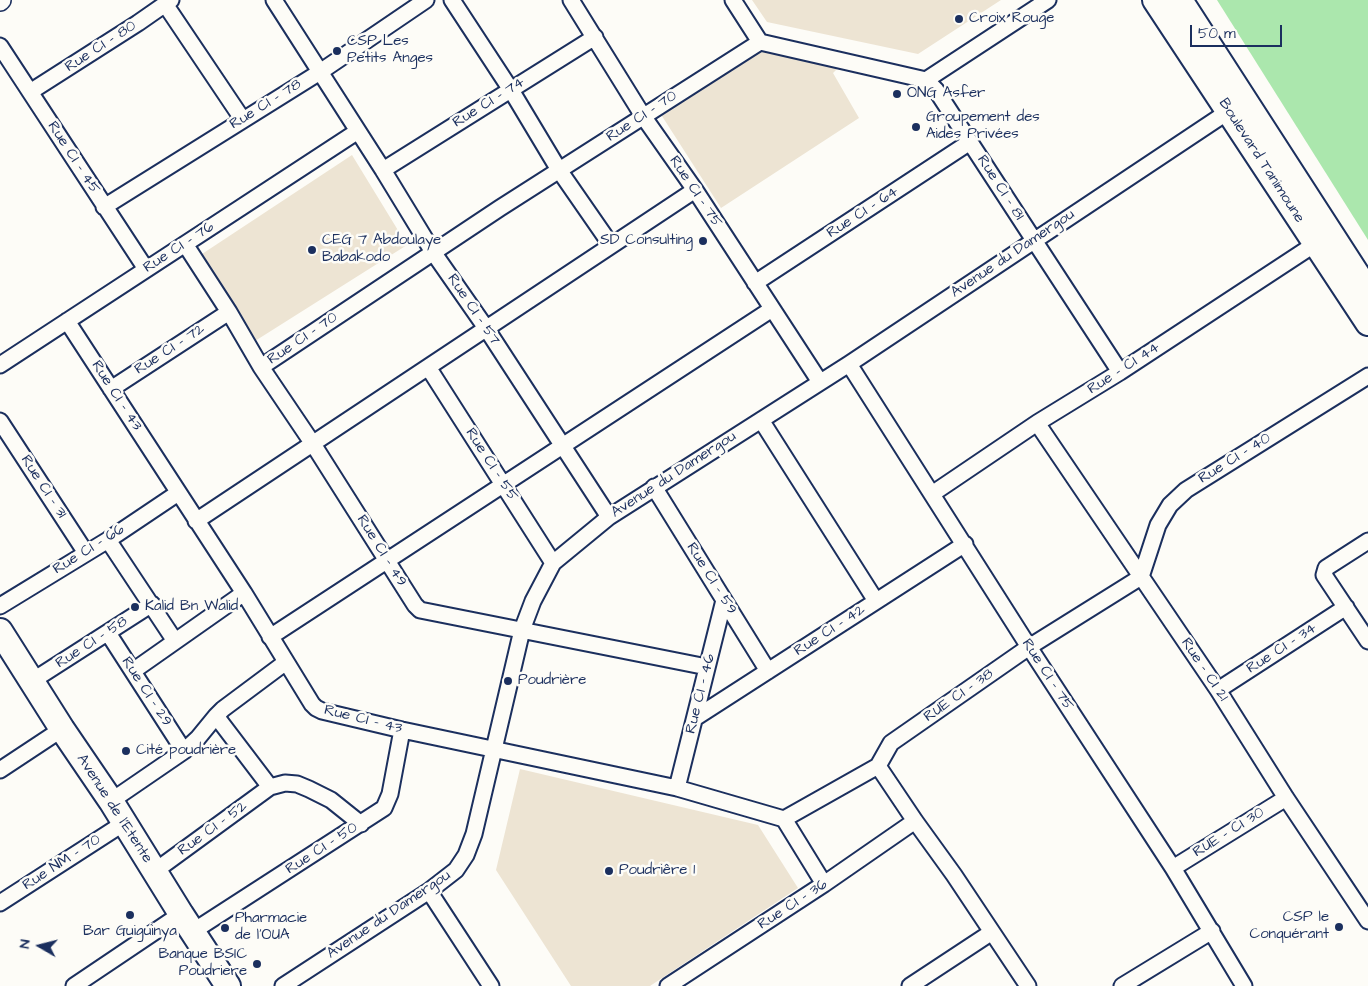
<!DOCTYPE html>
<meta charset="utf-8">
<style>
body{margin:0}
#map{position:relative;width:1368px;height:986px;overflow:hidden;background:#fdfcf7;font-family:"Architects Daughter",sans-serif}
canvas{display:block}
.north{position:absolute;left:15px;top:921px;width:50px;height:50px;-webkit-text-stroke:4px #fdfcf7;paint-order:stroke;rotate:278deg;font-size:14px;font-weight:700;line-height:20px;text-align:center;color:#1b2f5e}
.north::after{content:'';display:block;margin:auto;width:18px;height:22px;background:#1b2f5e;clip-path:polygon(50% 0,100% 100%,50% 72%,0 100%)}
.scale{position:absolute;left:1190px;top:25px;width:92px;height:22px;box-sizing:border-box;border:2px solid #1b2f5e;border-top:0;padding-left:6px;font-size:15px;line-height:18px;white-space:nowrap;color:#1b2f5e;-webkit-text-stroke:4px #fdfcf7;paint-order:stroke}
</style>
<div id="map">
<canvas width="1368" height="986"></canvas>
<div class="north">N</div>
<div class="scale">50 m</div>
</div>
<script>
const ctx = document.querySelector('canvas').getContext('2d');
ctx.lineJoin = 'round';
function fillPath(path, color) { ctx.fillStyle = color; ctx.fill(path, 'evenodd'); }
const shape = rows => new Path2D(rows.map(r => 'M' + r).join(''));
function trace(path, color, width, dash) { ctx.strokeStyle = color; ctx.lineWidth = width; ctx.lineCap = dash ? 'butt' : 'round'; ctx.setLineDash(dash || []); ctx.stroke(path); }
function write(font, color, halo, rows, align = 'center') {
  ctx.font = font + ' "Architects Daughter",sans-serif'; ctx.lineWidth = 5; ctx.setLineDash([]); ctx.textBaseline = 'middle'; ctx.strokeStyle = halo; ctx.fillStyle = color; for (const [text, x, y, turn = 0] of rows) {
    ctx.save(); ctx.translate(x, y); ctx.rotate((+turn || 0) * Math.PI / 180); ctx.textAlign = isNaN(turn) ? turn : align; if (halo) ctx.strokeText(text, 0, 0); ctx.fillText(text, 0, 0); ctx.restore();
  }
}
const built = shape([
 [752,0,1001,0,918,54,767,22],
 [762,48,840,66,833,73,859,118,721,208,660,113],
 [352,155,407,245,255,341,199,256],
 [520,769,758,825,798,888,650,986,571,986,496,870]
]);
const green = shape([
 [1217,0,1368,0,1368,240]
]);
const minor = shape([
 [274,0,383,170,433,252,486,328,609,517],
 [452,0,511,90,559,170,611,245],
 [571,0,643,116,695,190,820,382],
 [733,0,760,42],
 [165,4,243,120],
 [0,46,146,269],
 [926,80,936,90,1120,372],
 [30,92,138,23,171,0],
 [383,170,595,37],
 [104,207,320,72,426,0],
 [185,244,229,312,261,367,313,444,415,605,420,610,707,667],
 [755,283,970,142],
 [67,321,244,593,312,704,316,708,322,711,402,730,677,788,784,819,824,884],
 [849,364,1029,647,1173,868,1244,986],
 [0,365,358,131],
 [261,367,500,208,760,42,926,80,1048,0],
 [428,367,553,563],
 [111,389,229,312],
 [761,420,876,601],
 [0,421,86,553],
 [1037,423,1218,690,1286,798,1368,921],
 [654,487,768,671],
 [932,494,1037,423,1120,372,1315,244],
 [196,521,695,190],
 [108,540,175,641],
 [1368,541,1326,568,1324,575,1368,641],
 [0,606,108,540,178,493],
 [108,633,184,751],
 [270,637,772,309],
 [286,662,223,709,216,716,270,787,285,783,297,784,309,789,331,800,361,824],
 [133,671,244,593],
 [32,681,152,604],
 [1218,690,1346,607],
 [695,718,965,544],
 [878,766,915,821,954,875,1028,986],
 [0,770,62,729],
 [677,788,724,600],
 [111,801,184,751,198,738,216,716],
 [784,819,878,766,891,743,1029,647,1141,577,1158,525,1170,505,1186,490,1368,376],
 [1173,868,1286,798],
 [155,871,270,787],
 [429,891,491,986],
 [0,903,124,823],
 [192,932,384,808,390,794,402,730],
 [74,986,181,914],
 [283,986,429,891,456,870,466,855,474,834,522,630,533,601,553,563,609,517,849,364,1235,107],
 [668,986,824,884,915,821],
 [910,986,992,932],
 [1122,986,1212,931]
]);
const tertiary = shape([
 [0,1,1,0]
]);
const primary = shape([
 [1155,0,1368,323],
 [1180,0,1368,291],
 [0,631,62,729,111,801,181,914,228,986]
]);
const markers = [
 [959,19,5,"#1b2f5e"],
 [337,51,5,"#1b2f5e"],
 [897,94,5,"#1b2f5e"],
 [916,127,5,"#1b2f5e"],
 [703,241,5,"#1b2f5e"],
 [312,250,5,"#1b2f5e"],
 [135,607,5,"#1b2f5e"],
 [508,681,5,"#1b2f5e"],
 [126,751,5,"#1b2f5e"],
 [609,871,5,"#1b2f5e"],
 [130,915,5,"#1b2f5e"],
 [1339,927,5,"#1b2f5e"],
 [225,928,5,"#1b2f5e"],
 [257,964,5,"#1b2f5e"]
];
const poiNames = [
 ["Croix Rouge",969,19],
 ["CSP Les",347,42],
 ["Petits Anges",347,59],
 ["ONG Asfer",907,94],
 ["Groupement des",926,118],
 ["Aides Privées",926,135],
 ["CEG 7 Abdoulaye",322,241],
 ["Babakodo",322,258],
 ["SD Consulting",693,241,"right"],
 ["Kalid Bn Walid",145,607],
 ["Poudrière",518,681],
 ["Cité poudrière",136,751],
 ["Poudriêre 1",619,871],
 ["CSP le",1329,918,"right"],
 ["Conquérant",1329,935,"right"],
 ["Pharmacie",235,919],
 ["de l'OUA",235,936],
 ["Bar Guiguinya",130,932,"center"],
 ["Banque BSIC",247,955,"right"],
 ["Poudriere",247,972,"right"]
];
const streetNames = [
 ["Rue CI - 80",101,47,-33],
 ["Rue CI - 74",489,103,-32],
 ["Rue CI - 78",266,105,-32],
 ["Rue CI - 70",642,117,-33],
 ["Rue CI - 45",73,158,57],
 ["Boulevard Tanimoune",1261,161,57],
 ["Rue CI - 81",1000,188,57],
 ["Rue CI - 75",695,192,56],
 ["Rue CI - 64",863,213,-33],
 ["Rue CI - 76",179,248,-33],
 ["Avenue du Damergou",1013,254,-34],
 ["Rue CI - 57",473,310,56],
 ["Rue CI - 70",303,339,-34],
 ["Rue CI - 72",170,350,-33],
 ["Rue - CI 44",1124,369,-33],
 ["Rue CI - 43",116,396,57],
 ["Rue CI - 40",1235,459,-32],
 ["Rue CI - 55",491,465,57],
 ["Avenue du Damergou",674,475,-33],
 ["Rue CI - 31",43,487,57],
 ["Rue CI - 66",89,550,-32],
 ["Rue CI - 49",381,551,58],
 ["Rue CI - 59",711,579,58],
 ["Rue CI - 42",830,631,-33],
 ["Rue CI - 58",92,643,-33],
 ["Rue CI - 34",1282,649,-33],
 ["Rue - CI 21",1204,670,56],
 ["Rue CI - 75",1047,675,57],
 ["Rue CI - 29",146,692,57],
 ["Rue CI - 46",701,694,-76],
 ["RUE CI - 38",959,696,-35],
 ["Rue CI - 43",363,720,14],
 ["Avenue de l'Etente",114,809,57],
 ["Rue CI - 52",213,829,-36],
 ["RUE - CI 30",1229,833,-32],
 ["Rue CI - 50",322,849,-33],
 ["Rue NM - 70",62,863,-33],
 ["Rue CI - 36",793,905,-33],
 ["Avenue du Damergou",389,915,-34]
];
fillPath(built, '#ede4d3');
fillPath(green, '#abe7ad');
trace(minor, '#1b2f5e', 19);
trace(tertiary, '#1b2f5e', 22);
trace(primary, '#1b2f5e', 28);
trace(minor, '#fdfcf7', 15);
trace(tertiary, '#fdfcf7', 19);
trace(primary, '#fdfcf7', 24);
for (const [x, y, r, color] of markers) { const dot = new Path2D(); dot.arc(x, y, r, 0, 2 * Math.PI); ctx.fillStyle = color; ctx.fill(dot); trace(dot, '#fdfcf7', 2); }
write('15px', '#1b2f5e', '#fdfcf7', poiNames, 'left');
write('15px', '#1b2f5e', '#fdfcf7', streetNames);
</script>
